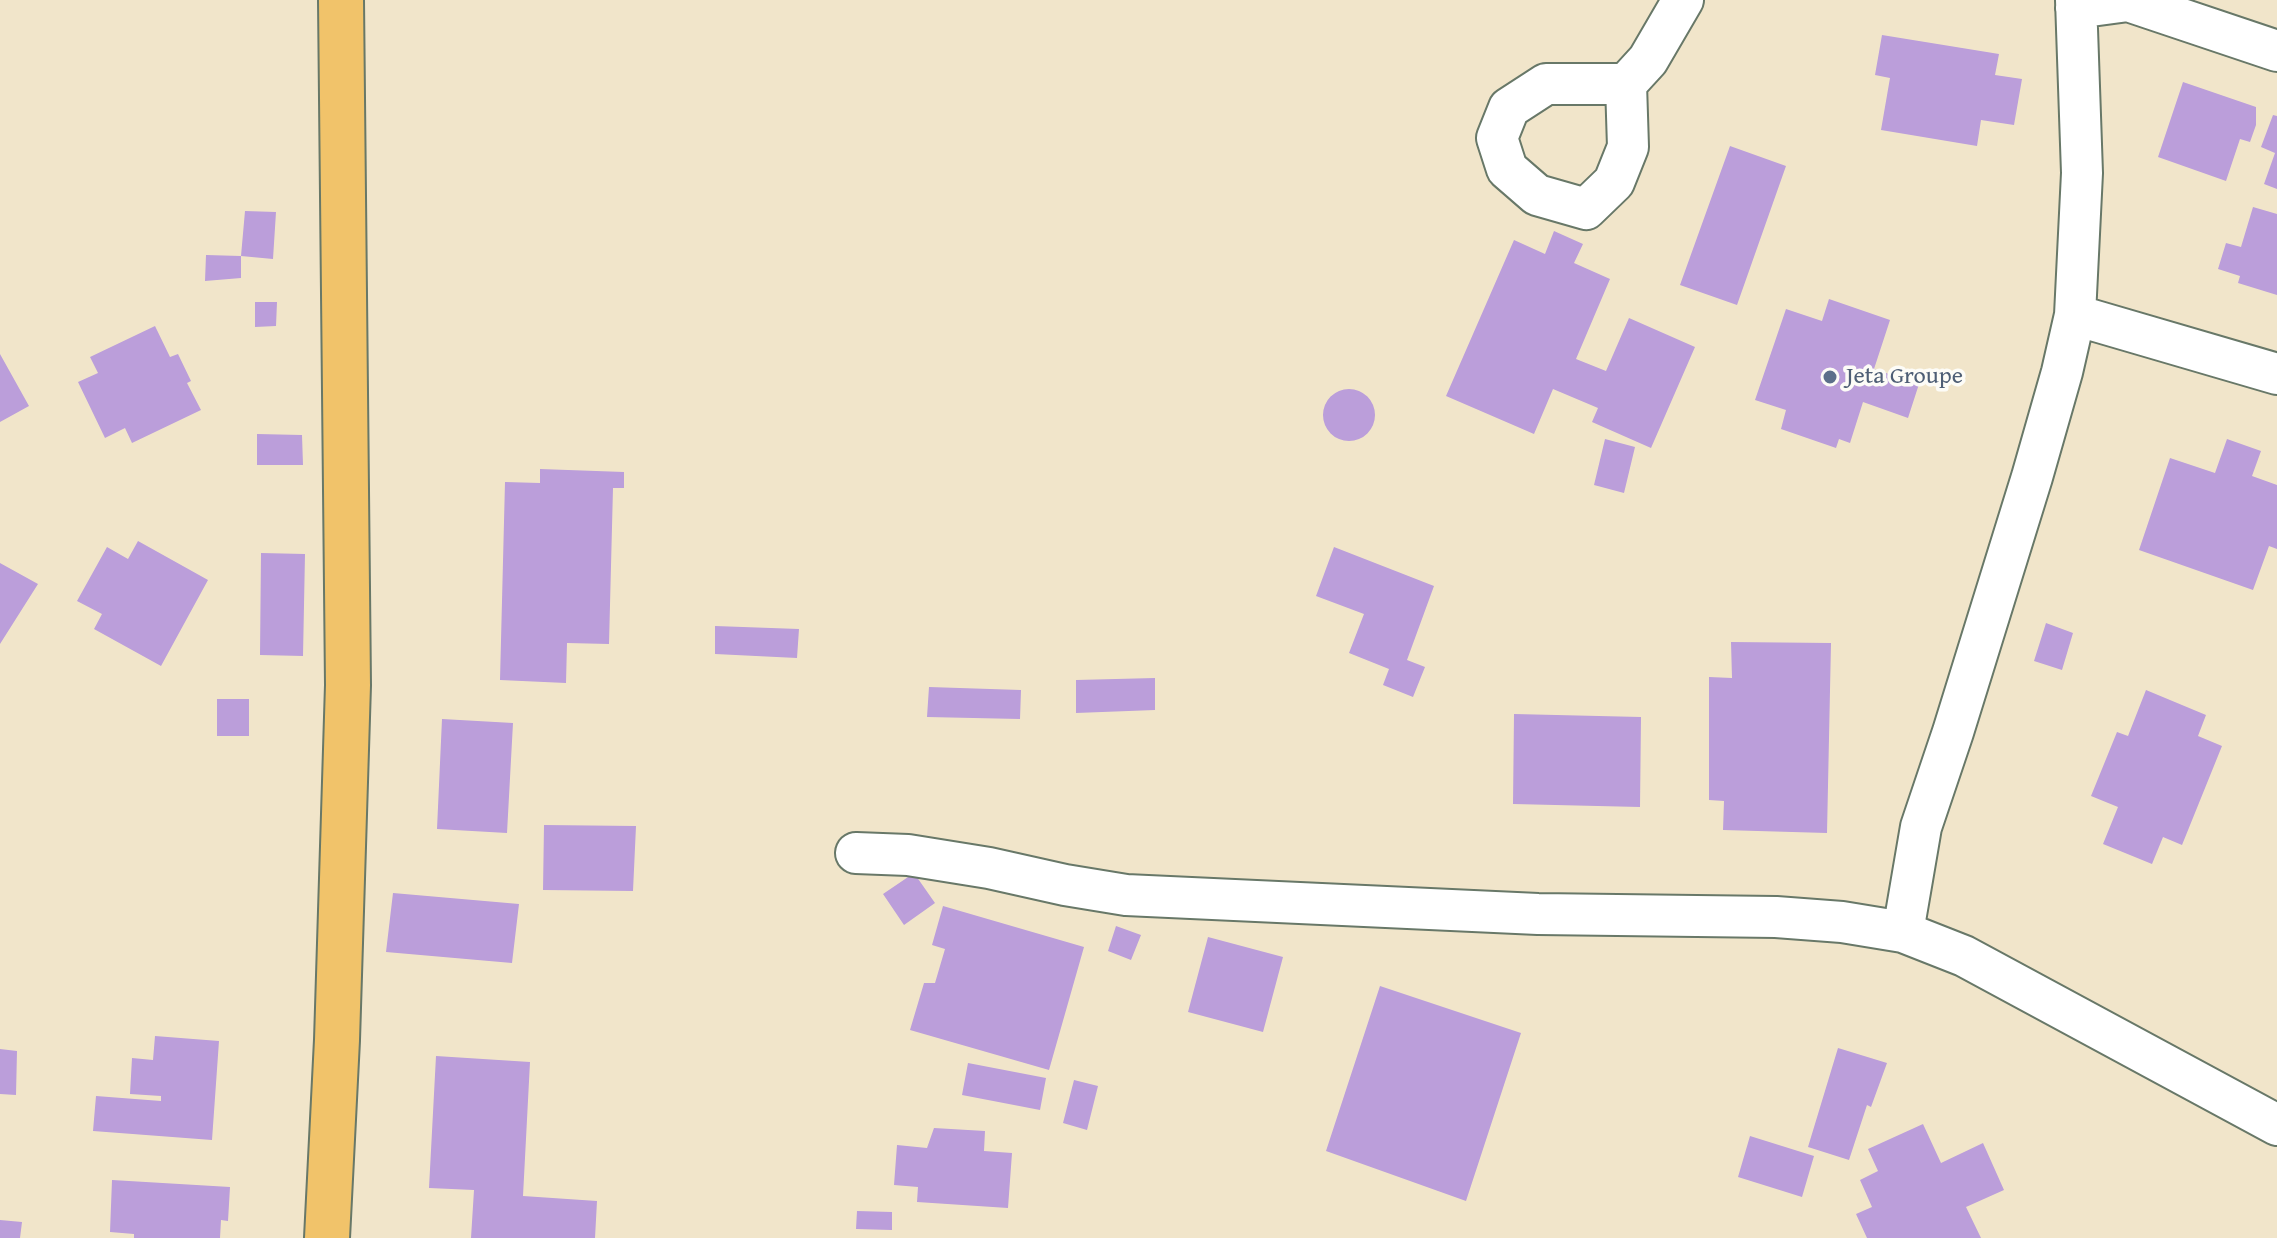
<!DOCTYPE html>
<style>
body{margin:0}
canvas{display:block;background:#f1e5ca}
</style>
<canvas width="2277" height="1238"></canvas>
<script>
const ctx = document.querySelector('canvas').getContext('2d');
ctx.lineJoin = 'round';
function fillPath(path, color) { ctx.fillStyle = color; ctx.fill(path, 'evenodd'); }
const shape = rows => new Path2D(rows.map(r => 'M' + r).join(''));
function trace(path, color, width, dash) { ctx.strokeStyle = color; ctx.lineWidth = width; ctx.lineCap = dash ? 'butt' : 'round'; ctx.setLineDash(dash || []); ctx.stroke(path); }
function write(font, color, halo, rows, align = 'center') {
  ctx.font = font + ' "Gentium Book Plus",serif'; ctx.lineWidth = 7; ctx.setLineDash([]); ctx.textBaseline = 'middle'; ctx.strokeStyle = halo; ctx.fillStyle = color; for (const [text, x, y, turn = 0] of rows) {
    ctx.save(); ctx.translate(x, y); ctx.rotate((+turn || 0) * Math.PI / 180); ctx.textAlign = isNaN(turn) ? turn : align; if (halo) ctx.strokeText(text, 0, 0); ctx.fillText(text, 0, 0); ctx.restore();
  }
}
const building = shape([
 [1882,35,1999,54,1995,75,2022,79,2014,125,1981,120,1977,146,1881,130,1890,78,1875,75],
 [2183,82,2256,107,2256,125,2250,142,2240,139,2226,181,2158,157],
 [2273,115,2277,116,2277,189,2264,184,2275,153,2261,147],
 [1730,146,1786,166,1737,305,1680,285],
 [2253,207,2277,214,2277,295,2238,283,2240,276,2218,269,2226,243,2241,247],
 [245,211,276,212,273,259,241,256],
 [1554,231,1583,244,1574,263,1610,279,1576,359,1606,371,1629,318,1695,347,1651,448,1592,422,1598,408,1553,389,1534,434,1446,396,1514,240,1545,254],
 [206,255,241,256,241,278,205,281],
 [1829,299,1890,320,1874,369,1919,384,1908,418,1863,402,1850,443,1839,439,1836,448,1781,429,1786,410,1755,400,1786,309,1822,321],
 [255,302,277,302,276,326,255,327],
 [155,326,170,357,178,354,191,381,187,383,201,410,132,443,125,428,105,438,78,382,98,373,90,357],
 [0,354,29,406,0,422],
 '1323 415a26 26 0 1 1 52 0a26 26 0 1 1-52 0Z',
 [257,434,302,435,303,465,257,465],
 [1605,439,1635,447,1624,493,1594,485],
 [2227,439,2261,451,2252,476,2277,485,2277,549,2269,546,2253,590,2139,550,2170,458,2215,473],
 [540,469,624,472,624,488,613,488,609,644,567,643,566,683,500,680,505,482,540,483],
 [138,541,208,580,161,666,94,629,102,614,77,601,107,547,128,559],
 [1334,547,1434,586,1407,660,1425,667,1413,697,1383,685,1389,669,1349,653,1364,614,1316,596],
 [261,553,305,554,303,656,260,655],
 [0,563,38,584,0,644],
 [2046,623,2073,633,2062,670,2034,661],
 [715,626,799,629,797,658,715,654],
 [1731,642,1831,643,1827,833,1723,830,1724,801,1709,800,1709,677,1732,678],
 [1155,678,1155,710,1076,713,1076,680],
 [929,687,1021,690,1020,719,927,717],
 [2146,690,2206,715,2198,736,2222,746,2182,845,2163,837,2152,864,2103,844,2118,807,2091,796,2117,732,2128,736],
 [217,699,249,699,249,736,217,736],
 [1514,714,1641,717,1640,807,1513,804],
 [442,719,513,723,507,833,437,829],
 [544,825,636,826,633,891,543,890],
 [914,873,935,903,904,925,883,894],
 [393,893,519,904,512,963,386,952],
 [943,906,1084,947,1049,1070,910,1030,924,983,935,983,945,949,932,945],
 [1116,926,1141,935,1131,960,1108,951],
 [1208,937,1283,957,1263,1032,1188,1012],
 [1380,986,1521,1033,1466,1201,1326,1151],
 [155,1036,219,1041,212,1140,93,1131,96,1096,161,1101,161,1096,130,1094,132,1058,153,1060],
 [1838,1048,1887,1063,1871,1107,1867,1105,1849,1160,1808,1147],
 [0,1049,17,1051,16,1095,0,1094],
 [436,1056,530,1062,523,1196,597,1201,595,1238,471,1238,474,1190,429,1188],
 [968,1063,1046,1078,1040,1110,962,1095],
 [1074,1080,1098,1086,1087,1130,1063,1123],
 [1923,1124,1941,1163,1983,1143,2004,1190,1966,1207,1981,1238,1867,1238,1856,1214,1872,1207,1860,1180,1878,1171,1868,1149],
 [934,1128,985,1131,984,1151,1012,1153,1008,1208,917,1202,918,1187,894,1185,897,1145,927,1148],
 [1750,1136,1814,1156,1802,1197,1738,1177],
 [112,1180,230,1187,228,1221,221,1220,220,1238,134,1238,134,1234,110,1232],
 [857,1211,892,1212,892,1230,856,1229],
 [0,1220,22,1222,20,1238,0,1238]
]);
const minor = shape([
 [2076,8,2128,1,2277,51],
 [1626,84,1628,147,1614,182,1586,209,1537,195,1507,169,1497,138,1509,108,1546,84,1626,84,1648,60,1683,0],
 [2075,315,2277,374],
 [856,853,908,855,989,868,1065,885,1126,895,1538,914,1776,917,1842,922,1903,932,1964,956,2277,1125],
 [1903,932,1921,827,1953,732,2032,477,2062,372,2075,315,2082,173,2076,0]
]);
const major = shape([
 [327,1238,337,1040,348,685,341,0]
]);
const markers = [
 [1830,377,8,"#5c6f8a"]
];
const serviceNames = [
 ["Jeta Groupe",1846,377]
];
fillPath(building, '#bb9eda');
trace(minor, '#687868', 44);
trace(major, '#687868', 48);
trace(minor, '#fff', 40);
trace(major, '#f1c36a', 44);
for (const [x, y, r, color] of markers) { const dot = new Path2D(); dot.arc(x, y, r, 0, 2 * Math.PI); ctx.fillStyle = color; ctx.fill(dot); trace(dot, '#fdfcf7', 3); }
write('24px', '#4e5e75', '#fdfcf7', serviceNames, 'left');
</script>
